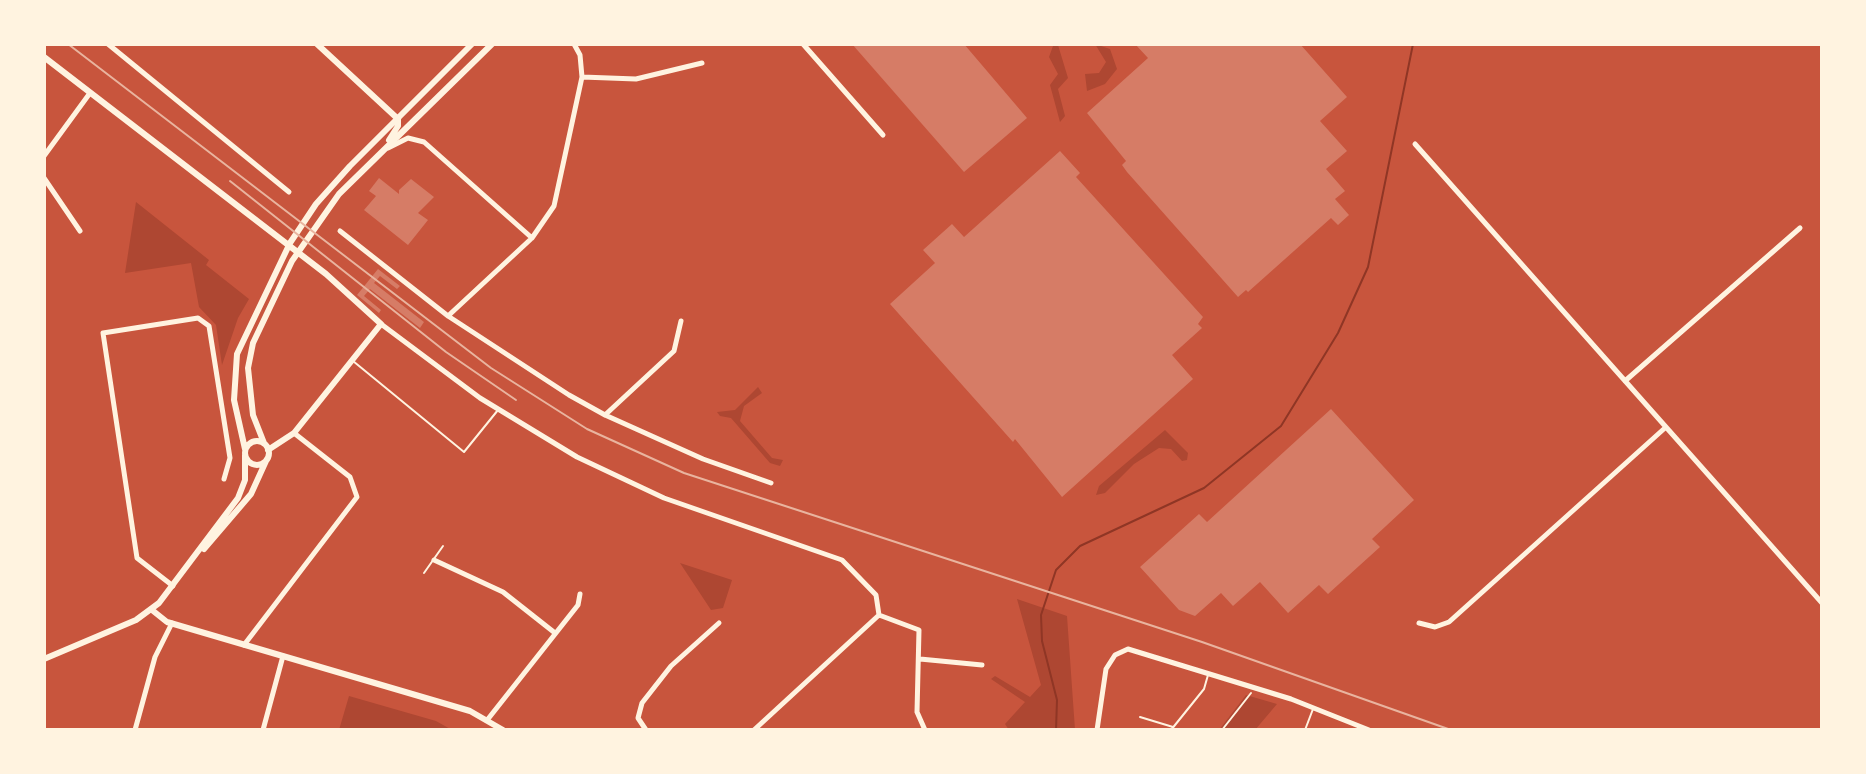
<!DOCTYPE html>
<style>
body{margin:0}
#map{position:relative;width:1866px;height:774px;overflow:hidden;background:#c8553d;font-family:"Titillium Web",sans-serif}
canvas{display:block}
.frame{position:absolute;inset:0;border:46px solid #fff3e0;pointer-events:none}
</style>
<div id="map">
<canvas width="1866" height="774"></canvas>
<div class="frame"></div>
</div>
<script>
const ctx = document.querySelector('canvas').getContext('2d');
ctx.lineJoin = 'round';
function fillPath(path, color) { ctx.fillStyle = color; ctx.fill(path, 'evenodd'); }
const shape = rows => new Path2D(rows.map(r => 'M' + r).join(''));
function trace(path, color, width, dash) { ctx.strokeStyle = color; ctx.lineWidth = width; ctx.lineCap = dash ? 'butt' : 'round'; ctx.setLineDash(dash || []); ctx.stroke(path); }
const green = shape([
 [1095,44,1110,49,1117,69,1105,84,1087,91,1085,74,1099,73,1106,62],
 [1058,45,1068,78,1058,89,1065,116,1060,122,1050,85,1058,74,1049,57,1053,46],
 [136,202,209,260,206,265,249,299,238,318,222,365,216,325,199,307,191,263,125,273],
 [758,387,762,393,744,406,740,421,772,458,783,460,780,466,770,463,731,418,720,416,717,412,735,410],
 [1165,430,1188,453,1187,460,1182,461,1171,449,1159,448,1134,464,1105,493,1096,495,1099,486],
 [680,563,732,580,723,608,711,610],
 [1017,599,1067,616,1075,730,1009,730,1005,724,1025,702,991,679,995,676,1030,697,1041,685],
 [1246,695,1277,704,1255,730,1219,730],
 [349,696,436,721,452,730,339,730]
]);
const stream = shape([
 [1056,730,1057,700,1042,641,1041,615,1056,570,1080,546,1204,488,1281,426,1338,333,1368,267,1413,44]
]);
const building = shape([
 [852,44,964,44,1027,118,964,172],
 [1135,44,1300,44,1347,97,1320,121,1347,151,1326,169,1345,191,1335,199,1349,215,1338,225,1331,218,1248,292,1246,290,1238,297,1127,172,1122,165,1126,161,1087,113,1148,58],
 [1060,151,1080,173,1076,177,1203,317,1198,324,1202,328,1172,355,1193,379,1062,497,1015,439,1013,442,890,304,935,263,923,250,952,224,964,237],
 [379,178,399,194,399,190,411,179,434,197,418,213,428,220,408,245,364,210,376,196,369,191],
 [378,269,400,286,397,289,380,276,374,283,424,322,420,328,370,289,364,296,381,310,379,313,357,295],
 [1331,409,1414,500,1372,539,1380,547,1328,594,1319,585,1288,613,1260,582,1233,606,1221,593,1195,616,1179,610,1140,567,1199,514,1207,522]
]);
const path = shape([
 [1222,730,1251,693]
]);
const service = shape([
 [353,361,464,452,498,410],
 [424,573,443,546],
 [1140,717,1173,727],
 [1171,730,1204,689,1208,675],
 [1305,730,1313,709]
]);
const minor = shape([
 [108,44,289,192],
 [803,44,883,135],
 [582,77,636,79,702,63],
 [1415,144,1822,603],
 [388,148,408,138,424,142,532,238],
 [44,156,90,93],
 [44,178,80,231],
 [340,231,448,316,569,395,605,415,703,459,771,483],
 [448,316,532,238,554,206,582,77,580,55,574,44],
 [381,324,480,398,577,457,664,498,842,560,876,595,879,615],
 [1625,381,1800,228],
 [605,415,674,351,681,321],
 [434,560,503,592,555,633],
 [173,586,137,558,103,333,198,318,209,326,230,458,224,479],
 [879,615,919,630,917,712,925,730],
 [1419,623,1435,627,1449,622,1666,427],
 [244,645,357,497,350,477,294,433],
 [920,659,982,665],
 [488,719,578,605,580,594],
 [135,730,155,657,172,623],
 [263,730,283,656],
 [646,730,638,718,642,703,671,666,719,623],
 [754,730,879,615],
 [1097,730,1106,669,1115,655,1128,649,1291,699,1369,730]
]);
const tertiary = shape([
 [317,44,398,119],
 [44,57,326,274,381,324,294,433,268,450],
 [152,610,167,622,470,711,503,730]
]);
const secondary = shape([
 [389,140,398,126,398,119],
 '245 453a12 12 0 1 1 24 0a12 12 0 1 1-24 0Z',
 [264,443,253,415,248,368,253,343,292,261,339,194,492,44],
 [245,449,234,400,237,354,290,243,316,204,350,166,472,44],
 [204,549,251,494,266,461],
 [44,659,136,620,159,603,238,498,245,480,245,455]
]);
const rail = shape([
 [68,44,491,368,587,429,684,473,1202,642,1451,730],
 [230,181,446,352,516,400]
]);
fillPath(green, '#ae4732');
trace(stream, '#8f3625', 2);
fillPath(building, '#d67c66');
trace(path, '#fff3e0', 2);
trace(service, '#fff3e0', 2);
trace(minor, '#fff3e0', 5);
trace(tertiary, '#fff3e0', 6);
trace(secondary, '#fff3e0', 6);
trace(rail, '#e9b49f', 2);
</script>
